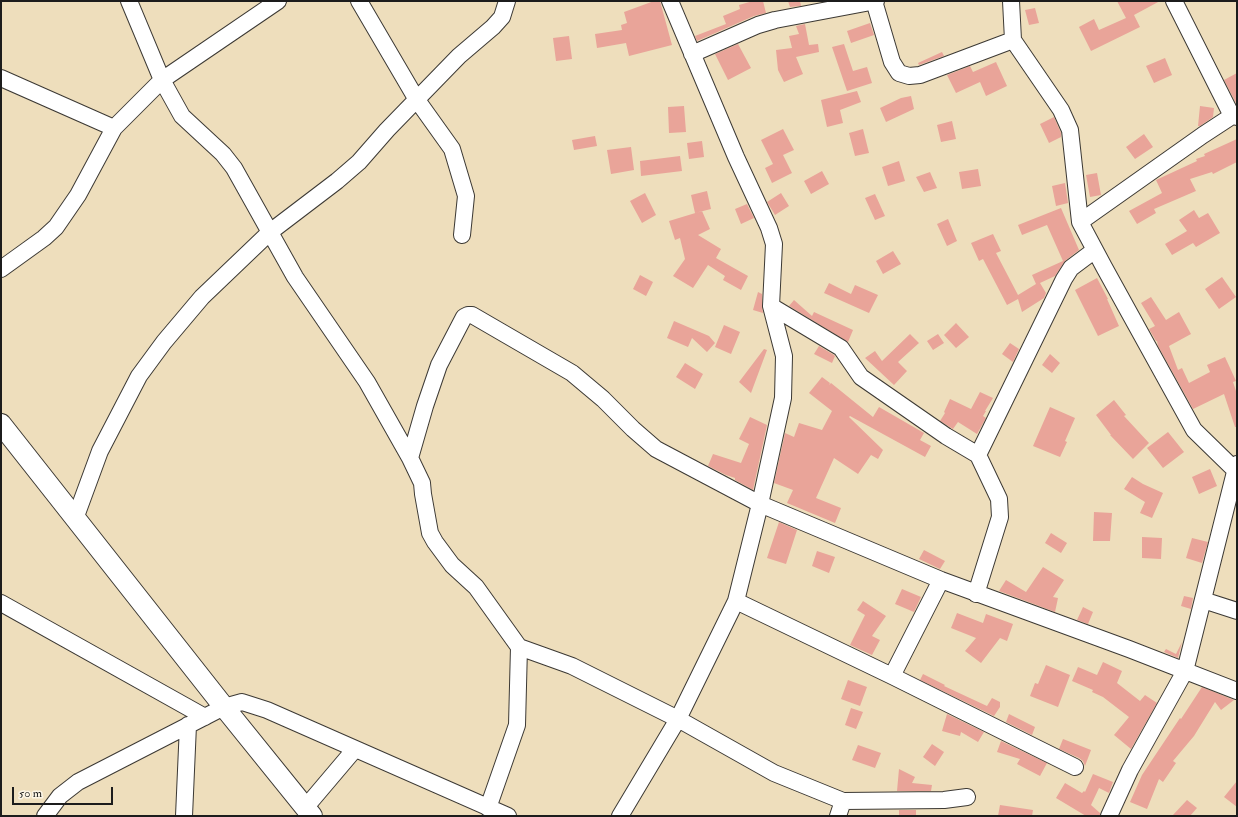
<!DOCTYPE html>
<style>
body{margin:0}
#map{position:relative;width:1238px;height:817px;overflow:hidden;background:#eedebc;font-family:"IM FELL Double Pica",serif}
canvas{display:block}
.frame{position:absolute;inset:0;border:2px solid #1c1c1c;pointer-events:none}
.scale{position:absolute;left:12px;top:787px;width:101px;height:18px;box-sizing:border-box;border:2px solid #1c1c1c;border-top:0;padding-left:5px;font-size:12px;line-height:14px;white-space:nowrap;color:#1c1c1c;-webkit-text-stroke:3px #fcf5e5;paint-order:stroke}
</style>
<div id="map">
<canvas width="1238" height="817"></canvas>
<div class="frame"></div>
<div class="scale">50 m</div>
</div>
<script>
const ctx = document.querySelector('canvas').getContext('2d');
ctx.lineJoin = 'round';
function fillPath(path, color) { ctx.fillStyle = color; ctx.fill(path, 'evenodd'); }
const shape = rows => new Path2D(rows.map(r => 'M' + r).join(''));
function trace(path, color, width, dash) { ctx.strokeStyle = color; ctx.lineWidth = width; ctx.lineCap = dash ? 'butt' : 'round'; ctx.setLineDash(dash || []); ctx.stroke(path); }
const building = shape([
 [654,1,660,1,672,45,629,56,626,43,597,48,595,34,622,30,621,25,627,23,624,12],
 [753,1,763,1,766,13,754,16,697,41,695,36,726,24,723,16,740,9,739,5],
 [788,1,800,1,801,6,790,7],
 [1117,1,1160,1,1134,15,1140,27,1091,51,1079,27,1094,19,1099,30,1126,18],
 [1035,8,1039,23,1029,25,1025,10],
 [870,23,874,35,851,43,847,31],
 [805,24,809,45,818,44,819,52,796,57,803,74,784,82,778,70,776,50,792,48,789,36,799,34,796,26],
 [569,36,572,59,556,61,553,38],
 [738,44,751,68,728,80,715,54],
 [844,44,853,71,867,67,872,83,847,91,832,47],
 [942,52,944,56,919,65,918,63],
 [1165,58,1172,75,1154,83,1146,66],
 [996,62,1007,86,986,96,980,82,956,93,947,75,970,66,973,72],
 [1237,73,1237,105,1224,80],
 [857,91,861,102,840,110,843,123,827,127,821,100],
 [911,96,914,109,886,122,880,108,901,98],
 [684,106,686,132,669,133,668,107],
 [1200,106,1214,108,1213,117,1200,126,1198,126],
 [1054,117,1061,133,1061,137,1049,143,1040,124],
 [952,121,956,139,941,142,937,125],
 [783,129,794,150,783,155,792,173,772,183,765,168,773,164,761,140],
 [863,129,869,153,855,156,849,133],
 [1144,134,1153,147,1135,159,1126,147],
 [595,136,597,146,574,150,572,140],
 [1237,139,1237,162,1213,174,1212,172,1190,179,1196,191,1154,209,1156,213,1137,224,1129,211,1162,193,1156,180,1197,161,1196,159,1205,156,1204,154],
 [702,141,704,157,689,159,687,143],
 [631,147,634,170,611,174,607,150],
 [680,156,682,171,641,176,640,161],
 [899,161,905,181,888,186,882,167],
 [978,169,981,186,962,189,959,172],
 [822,171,829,184,811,194,804,181],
 [930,172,937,188,924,192,916,177],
 [1097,173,1101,195,1090,197,1086,175],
 [1065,183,1068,203,1056,206,1052,186],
 [707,191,711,209,695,213,691,195],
 [645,193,656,215,642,223,630,201],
 [781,193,789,206,775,215,767,202],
 [875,194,885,216,875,220,865,198],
 [747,204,754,218,741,224,735,209],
 [1061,208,1079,250,1065,261,1055,276,1040,283,1046,293,1044,298,1022,312,1018,299,1007,305,983,259,979,261,971,243,993,234,1001,251,996,253,1018,295,1036,284,1032,275,1063,261,1047,225,1022,235,1018,225],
 [1194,210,1199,218,1208,213,1220,233,1196,247,1193,243,1172,255,1165,244,1187,231,1179,220],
 [702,211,710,229,698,235,721,249,716,258,748,276,741,290,723,280,725,276,708,265,693,288,673,276,685,259,680,238,675,240,669,221],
 [948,219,957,241,947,246,937,224],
 [893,251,901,264,883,274,876,261],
 [640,275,653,282,646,296,633,289],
 [1222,277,1236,297,1219,309,1205,289],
 [1097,278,1108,299,1107,299,1119,326,1098,336,1075,290],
 [829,283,851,294,855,285,878,295,869,313,824,293],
 [758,292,762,294,762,306,763,313,753,310],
 [1151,297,1166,320,1179,312,1191,334,1169,346,1178,370,1182,368,1189,383,1210,372,1207,365,1225,357,1236,381,1233,382,1237,394,1237,427,1235,427,1224,394,1193,409,1158,346,1157,341,1156,341,1149,329,1155,326,1141,303],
 [794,300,812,316,814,312,853,330,848,342,789,306],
 [674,321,709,336,715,343,707,352,692,338,688,347,667,338],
 [956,323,969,337,956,348,944,335],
 [724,325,740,332,731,354,715,347],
 [910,334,919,343,898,362,907,371,894,385,865,358,875,351,882,361],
 [938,334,944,343,933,350,927,341],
 [1010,343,1019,349,1013,362,1002,354],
 [819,346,834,355,835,356,832,363,814,354],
 [764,349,767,350,751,393,739,382],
 [1050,354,1060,363,1052,373,1042,365],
 [685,363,703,374,695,389,676,377],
 [822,377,830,383,829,385,831,383,873,417,879,407,924,433,920,440,931,446,925,457,850,416,849,417,883,450,878,459,871,455,858,474,834,458,816,498,841,508,835,523,787,503,793,490,774,483,785,433,794,437,799,423,822,430,832,411,809,393],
 [980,392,993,398,985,411,986,411,983,416,986,418,977,434,958,422,953,429,940,421,945,413,944,412,950,399,971,409],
 [1114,400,1126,415,1124,416,1149,443,1133,459,1110,435,1111,435,1096,415],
 [1050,407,1075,418,1065,441,1067,442,1060,457,1033,446],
 [750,417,767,425,753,490,735,480,735,478,726,475,708,466,713,454,741,463,749,444,739,439],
 [1168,432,1184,452,1163,468,1147,448],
 [1210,469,1217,486,1199,494,1192,477],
 [1132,477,1143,484,1163,493,1152,518,1140,513,1145,502,1124,489],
 [1094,512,1112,513,1110,541,1093,541],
 [779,522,797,530,786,564,767,558],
 [1051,533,1067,543,1061,553,1045,543],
 [1142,537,1162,538,1161,559,1142,558],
 [1192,538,1208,542,1202,563,1186,558],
 [924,550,945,561,940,569,919,559],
 [817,551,835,557,829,573,812,566],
 [1043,567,1064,580,1053,597,1058,598,1055,612,999,591,1006,580,1026,592],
 [902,589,921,597,914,612,895,604],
 [1184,596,1193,598,1191,609,1181,606],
 [863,601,886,616,872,636,880,640,872,655,850,645,865,615,857,610],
 [1083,607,1093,612,1088,624,1077,620],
 [957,613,983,623,986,614,1013,624,1007,641,1000,638,981,663,965,651,976,638,951,628],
 [1182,642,1178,658,1164,652,1166,649,1176,654],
 [1103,662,1122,671,1117,683,1140,701,1145,695,1157,703,1131,749,1114,735,1129,717,1103,697,1092,692,1093,690,1072,681,1078,667,1097,675],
 [1046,665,1070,675,1058,707,1030,696,1035,683,1038,684],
 [923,674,945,685,944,686,987,706,992,698,1000,702,1000,707,994,716,920,680],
 [848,680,867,687,860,706,841,699],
 [1202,687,1234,700,1221,710,1215,702,1194,736,1173,761,1176,763,1163,782,1159,779,1147,809,1130,802,1142,775,1180,718,1181,719],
 [851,708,863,712,856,729,845,725],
 [947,714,984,732,978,742,961,732,960,736,942,731],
 [1009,714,1035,727,1032,735,1006,722],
 [1063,739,1091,750,1085,766,1083,761,1079,758,1059,749],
 [1001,741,1047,763,1040,776,1017,764,1020,759,997,752],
 [932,744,944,752,935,766,923,757],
 [858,745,881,753,875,768,852,760],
 [899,769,915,777,912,783,932,785,931,791,897,791],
 [1093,774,1113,782,1109,793,1099,788,1091,805,1100,813,1100,816,1086,816,1056,798,1065,783,1082,793,1084,791,1085,792],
 [1237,781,1237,807,1224,797],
 [1187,800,1197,808,1190,816,1172,816],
 [1000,805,1033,810,1032,816,998,816],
 [899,810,916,810,916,816,899,816]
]);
const minor = shape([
 [129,1,162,80,182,116,223,154,234,168,295,277,367,382,410,458,422,483,423,494,430,533,435,542,452,565,476,587,519,647,517,725,488,808],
 [359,1,417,100,452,149,466,196,462,235],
 [874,1,892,62,899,73,909,76,920,75,1013,40],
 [1011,1,1013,40,1061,110,1070,130,1080,222,1104,267,1194,430,1235,470],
 [1174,1,1232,116],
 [692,54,758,25,775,20,876,1],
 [1,78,114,128],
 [1080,222,1203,135,1232,116,1237,117],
 [1,269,44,238,56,227,78,195,114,128,162,80,278,1],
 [771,306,841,348,861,377,946,436,978,455],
 [410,458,425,406,439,365,464,317,468,315,472,315,572,373,603,399,633,429,656,449,760,504,941,580,1129,649,1237,691],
 [75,519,100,451,139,376,164,342,202,297,270,232,337,181,359,162,387,130,459,56,493,27,502,17,507,1],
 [976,594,1000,517,999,499,978,455,1064,279,1071,268,1095,250],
 [1203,600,1237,611],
 [736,601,892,676,1075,767],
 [1,603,205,717],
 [519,647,572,666,678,719,774,773,843,801,944,800,967,797],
 [892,676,941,580],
 [305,808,355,749],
 [45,816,60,796,78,782,224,707,242,702,267,710,508,816],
 [184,816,188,725],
 [620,816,678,719,736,601,760,504,783,398,784,356,771,306,774,244,769,228,736,157,670,1],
 [838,816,843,801],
 [1109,816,1130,770,1185,671,1237,464]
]);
const tertiary = shape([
 [1,424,224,707,312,816]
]);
fillPath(building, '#e9a499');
trace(minor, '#3c3934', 18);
trace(tertiary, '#3c3934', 22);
trace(minor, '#fff', 16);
trace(tertiary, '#fff', 20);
</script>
